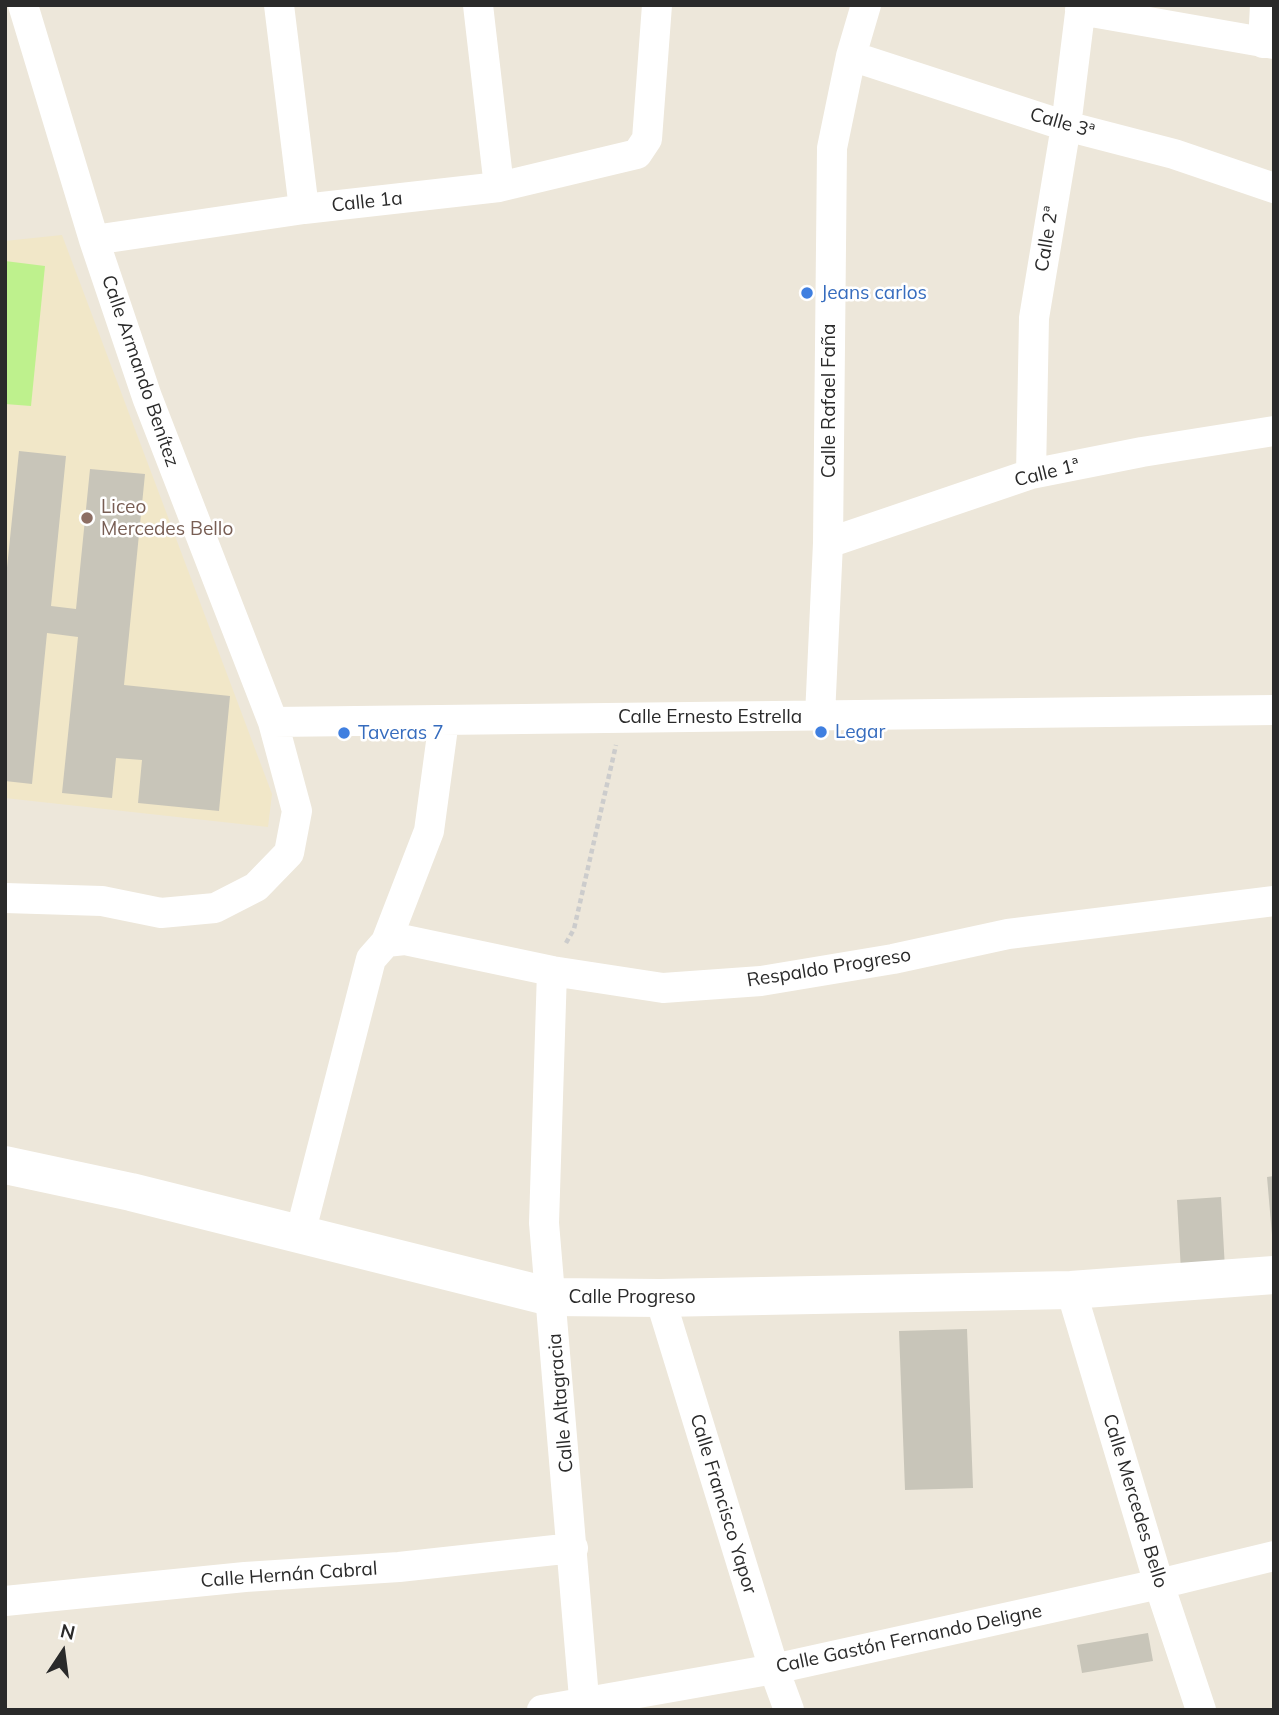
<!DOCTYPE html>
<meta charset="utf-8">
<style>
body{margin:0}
#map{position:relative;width:1279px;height:1715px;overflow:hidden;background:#ede7da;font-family:Mulish,sans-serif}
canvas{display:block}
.frame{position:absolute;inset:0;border:7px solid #2a2a2a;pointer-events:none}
.north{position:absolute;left:28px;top:1617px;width:70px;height:70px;-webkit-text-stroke:5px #fff;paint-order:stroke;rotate:13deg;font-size:19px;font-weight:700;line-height:28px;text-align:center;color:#2a2a2a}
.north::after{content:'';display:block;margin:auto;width:24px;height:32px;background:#2a2a2a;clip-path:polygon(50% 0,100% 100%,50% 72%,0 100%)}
</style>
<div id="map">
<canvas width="1279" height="1715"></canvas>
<div class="frame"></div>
<div class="north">N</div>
</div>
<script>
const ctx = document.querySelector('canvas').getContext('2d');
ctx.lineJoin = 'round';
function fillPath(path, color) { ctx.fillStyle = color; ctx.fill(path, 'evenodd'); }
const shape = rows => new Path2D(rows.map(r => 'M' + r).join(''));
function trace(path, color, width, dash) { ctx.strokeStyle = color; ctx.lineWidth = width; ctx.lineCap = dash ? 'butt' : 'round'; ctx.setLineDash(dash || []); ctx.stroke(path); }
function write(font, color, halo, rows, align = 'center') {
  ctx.font = font + ' Mulish,sans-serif'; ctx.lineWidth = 5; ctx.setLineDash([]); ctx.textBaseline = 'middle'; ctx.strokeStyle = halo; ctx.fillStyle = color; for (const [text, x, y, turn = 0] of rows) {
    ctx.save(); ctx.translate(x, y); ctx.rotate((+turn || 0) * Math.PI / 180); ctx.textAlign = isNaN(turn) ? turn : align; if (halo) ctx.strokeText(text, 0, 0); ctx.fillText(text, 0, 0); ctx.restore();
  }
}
const education = shape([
 [62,235,272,794,268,827,5,798,5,241]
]);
const pitch = shape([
 [5,261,45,266,31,406,5,404]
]);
const building = shape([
 [19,451,66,456,51,606,76,609,90,469,145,474,124,685,230,696,219,811,138,803,142,760,116,758,112,798,62,793,78,637,47,633,32,784,5,781,5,587],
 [1274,1176,1274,1235,1272,1235,1267,1177],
 [1221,1197,1225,1269,1181,1271,1177,1200],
 [967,1329,973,1488,905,1490,899,1331],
 [1148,1633,1153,1661,1082,1673,1077,1645]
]);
const path = shape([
 [566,943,574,929,616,745]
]);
const street = shape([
 [279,5,304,209],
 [478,5,499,187],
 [1080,10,1274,44],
 [1263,43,1265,5],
 [851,56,1066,126,1174,154,1274,188],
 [94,240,304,209,499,187,637,154,647,139,657,5],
 [1031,474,1034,318,1066,126,1081,5],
 [828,543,1031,474,1142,452,1274,431],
 [820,716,828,543,832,148,851,56,866,5],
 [273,722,1274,710],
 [5,898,102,901,161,913,215,908,256,887,289,853,297,811,273,722,147,397,94,240,23,5],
 [386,942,405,940,552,971,663,988,761,981,893,959,1008,934,1274,901],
 [552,971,544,1223,585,1710],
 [300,1234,371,959,386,942,429,831,444,720],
 [1071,1290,1159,1584,1201,1710],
 [660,1298,774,1669,789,1710],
 [5,1601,245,1577,399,1567,573,1548],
 [542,1710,774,1669,1159,1584,1274,1556]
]);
const secondary = shape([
 [5,1165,131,1192,551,1297,660,1298,1071,1290,1274,1275]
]);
const markers = [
 [807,293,7,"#3f7fe0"],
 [87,518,7,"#8d6e63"],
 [821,732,7,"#3f7fe0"],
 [344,733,7,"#3f7fe0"]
];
const streetNames = [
 ["Calle 3ª",1062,123,16],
 ["Calle 1a",367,202,-6],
 ["Calle 2ª",1047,239,-81],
 ["Calle Armando Benítez",140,371,71],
 ["Calle Rafael Faña",829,401,-90],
 ["Calle 1ª",1047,473,-14],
 ["Calle Ernesto Estrella",710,717],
 ["Respaldo Progreso",829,968,-9],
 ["Calle Progreso",632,1297],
 ["Calle Altagracia",561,1403,-95],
 ["Calle Mercedes Bello",1135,1501,73],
 ["Calle Francisco Yapor",723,1504,73],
 ["Calle Hernán Cabral",289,1575,-4],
 ["Calle Gastón Fernando Deligne",909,1639,-12]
];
const shopNames = [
 ["Jeans carlos",821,293],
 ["Legar",835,732],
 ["Taveras 7",358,733]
];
const educationNames = [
 ["Liceo",101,507],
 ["Mercedes Bello",101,529]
];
fillPath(education, '#f1e7c8');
fillPath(pitch, '#bef18d');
fillPath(building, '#c8c5b9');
trace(path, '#ccc', 4.5, [5, 3.5]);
trace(street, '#fff', 30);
trace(secondary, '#fff', 38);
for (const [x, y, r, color] of markers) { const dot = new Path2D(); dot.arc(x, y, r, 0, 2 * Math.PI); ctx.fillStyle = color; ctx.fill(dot); trace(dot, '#fff', 2.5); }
write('19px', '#2a2a2a', '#fff', streetNames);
write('19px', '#366cbe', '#fff', shopNames, 'left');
write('19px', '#785e54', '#fff', educationNames, 'left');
</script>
